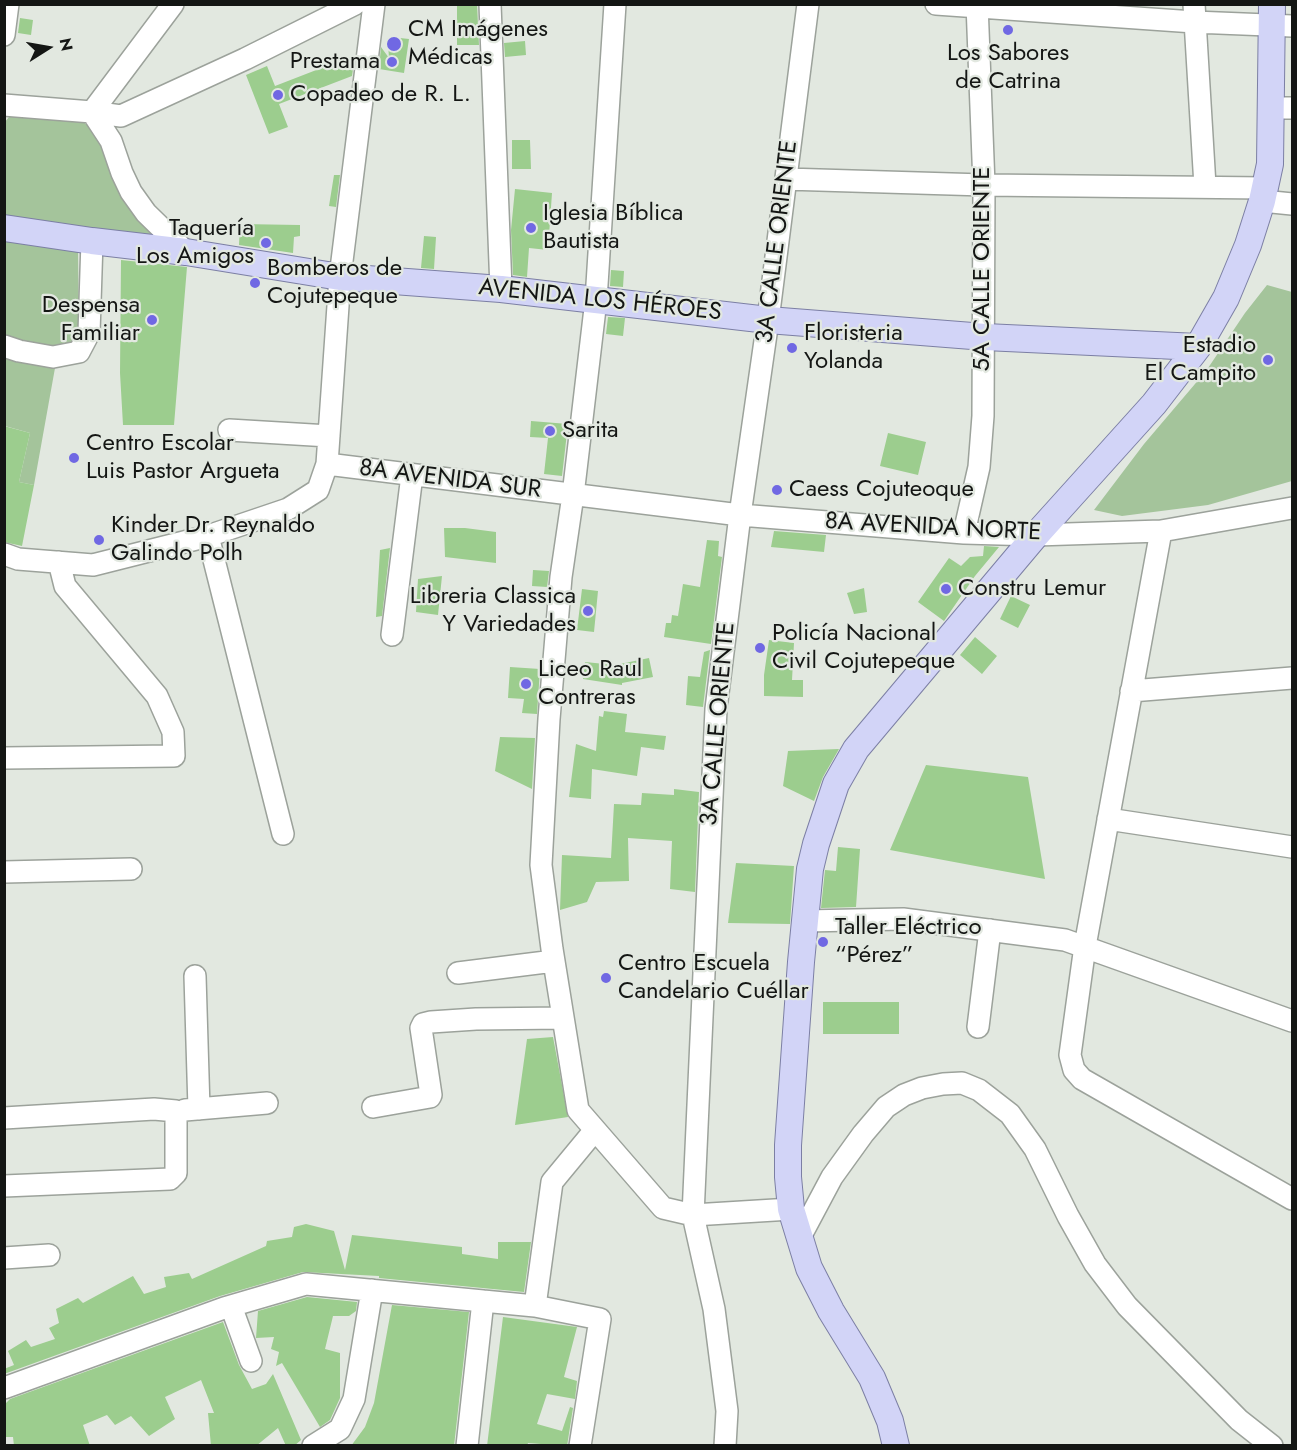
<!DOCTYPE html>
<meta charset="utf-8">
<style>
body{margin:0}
#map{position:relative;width:1297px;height:1450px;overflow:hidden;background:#e2e8e0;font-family:Jost,sans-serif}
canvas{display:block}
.frame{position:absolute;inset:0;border:6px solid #141614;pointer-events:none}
.north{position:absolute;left:18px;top:18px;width:60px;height:60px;-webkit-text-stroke:4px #e2e8e0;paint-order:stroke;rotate:79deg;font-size:16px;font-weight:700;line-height:24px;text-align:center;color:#141614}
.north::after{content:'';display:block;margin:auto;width:21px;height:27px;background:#141614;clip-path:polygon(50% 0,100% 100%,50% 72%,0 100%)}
</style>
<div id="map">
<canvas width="1297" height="1450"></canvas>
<div class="frame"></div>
<div class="north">N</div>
</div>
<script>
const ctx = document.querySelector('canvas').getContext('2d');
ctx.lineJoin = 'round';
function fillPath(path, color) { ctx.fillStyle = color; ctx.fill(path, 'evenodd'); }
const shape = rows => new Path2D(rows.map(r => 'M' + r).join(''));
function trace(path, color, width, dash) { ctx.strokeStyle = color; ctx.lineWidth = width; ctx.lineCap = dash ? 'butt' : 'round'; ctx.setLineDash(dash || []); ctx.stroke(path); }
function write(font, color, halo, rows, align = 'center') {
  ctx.font = font + ' Jost,sans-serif'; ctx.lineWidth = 4.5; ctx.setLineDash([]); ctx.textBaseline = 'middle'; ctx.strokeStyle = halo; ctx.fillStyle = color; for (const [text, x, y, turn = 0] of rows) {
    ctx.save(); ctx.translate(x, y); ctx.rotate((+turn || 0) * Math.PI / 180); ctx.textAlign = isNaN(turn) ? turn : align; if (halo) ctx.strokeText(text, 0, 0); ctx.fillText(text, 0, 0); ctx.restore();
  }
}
const green = shape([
 [19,105,66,109,99,134,127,193,154,238,5,221,4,123],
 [4,237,78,248,79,333,75,343,63,347,43,346,5,337],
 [1267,285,1292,292,1292,481,1208,505,1122,516,1094,510,1144,444,1206,371,1245,313],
 [5,356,55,368,34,485,19,482,30,433,5,426]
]);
const building = shape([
 [457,4,477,4,479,45,457,45],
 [20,18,33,20,31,35,18,33],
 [400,38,409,39,404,73,379,69,381,47,389,58,388,43],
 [525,41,526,55,505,57,504,43],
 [355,55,352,76,279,104,288,127,269,134,246,75,267,66,275,86],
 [512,140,530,140,531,169,512,169],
 [334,175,340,175,336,207,329,206],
 [515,189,552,193,548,250,529,248,527,277,513,275,511,230],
 [240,224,300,225,300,236,294,237,293,253,239,245],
 [424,236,436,237,434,269,421,268],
 [121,260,187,267,174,425,123,425,120,373],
 [611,270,624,271,623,287,610,286],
 [608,317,625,318,623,336,606,334],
 [531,421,568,424,562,476,544,474,548,438,530,437],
 [4,426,30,433,19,482,34,485,22,546,4,542],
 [888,433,926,442,918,475,880,466],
 [444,528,465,528,496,532,496,563,445,557],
 [774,531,826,535,824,552,771,547],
 [707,540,719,541,718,556,722,557,711,644,664,637,666,623,671,623,672,615,678,616,683,584,700,587],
 [984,546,999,547,975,576,944,621,918,602,949,558,961,566,970,557,983,556],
 [390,548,382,616,376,617,380,550],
 [533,570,549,571,547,587,532,586],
 [442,576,438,615,416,612,418,579],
 [864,588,867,612,854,614,847,593],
 [582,589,598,591,594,632,577,630],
 [1011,596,1030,605,1018,628,1000,619],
 [975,637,997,656,982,674,960,655],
 [769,640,794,643,792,680,803,680,803,697,764,696,764,675],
 [710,650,703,707,686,705,688,676,700,677,704,652],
 [649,658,653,677,622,683,622,685,583,679,585,662,615,665],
 [510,667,540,669,537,714,522,713,524,699,508,698],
 [604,711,627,714,625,732,666,736,664,750,641,747,637,776,592,769,591,799,569,797,576,744,596,751,599,716,603,717],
 [500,737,535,738,532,789,495,771],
 [839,749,823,777,814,801,783,786,788,751],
 [926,765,1028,777,1045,879,890,850],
 [674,789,699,792,695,892,670,889,672,841,628,838,629,881,596,882,587,902,560,910,562,855,611,858,614,804,641,805,642,793,674,795],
 [838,847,860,849,856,907,821,908,825,870,836,871],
 [736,863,794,866,790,924,728,923],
 [823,1002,899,1002,899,1034,823,1034],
 [553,1037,568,1117,515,1125,527,1039],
 [306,1224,334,1231,345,1270,352,1235,462,1247,462,1254,498,1259,498,1242,531,1242,524,1292,379,1278,379,1276,303,1272,220,1296,4,1374,4,1369,14,1365,8,1351,26,1340,31,1347,55,1339,49,1328,59,1323,56,1309,78,1298,83,1303,133,1276,144,1294,166,1287,164,1277,189,1273,192,1279,266,1246,267,1241,292,1237,294,1227],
 [307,1297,357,1302,356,1311,349,1316,333,1316,325,1349,340,1353,340,1398,330,1420,320,1427,282,1363,276,1366,279,1352,271,1349,274,1337,256,1338,258,1311],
 [392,1305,469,1312,454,1446,351,1446,365,1427,374,1403],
 [503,1317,577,1327,564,1377,577,1381,575,1399,547,1394,537,1424,562,1431,570,1407,573,1408,567,1446,528,1443,527,1446,487,1446],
 [223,1322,239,1365,252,1389,266,1384,273,1374,301,1440,294,1446,286,1446,278,1428,256,1446,211,1446,208,1413,214,1413,201,1380,165,1397,175,1419,149,1436,131,1416,115,1425,107,1415,83,1425,90,1446,14,1446,13,1437,4,1437,4,1405,10,1399]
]);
const minor = shape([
 [490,4,501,289],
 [615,4,596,300,573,495,561,577,549,719,541,865,552,949,578,1110,663,1208,693,1215,791,1209],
 [936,4,1194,22,1292,26],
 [1194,4,1205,186],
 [4,35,8,4],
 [4,105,92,112,121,116,245,59,355,4],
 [1271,108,1292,108],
 [92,112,111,141,122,173,131,192,146,213,186,252],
 [92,112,173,4],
 [786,179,984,185,1265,188],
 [1262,201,1292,204],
 [4,346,19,351,53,357,79,352,89,333,92,241],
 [229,430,329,436],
 [327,464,740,515,964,533,1036,535,1161,531,1292,508],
 [1161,531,1085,946,1070,1055,1074,1070,1082,1079,1292,1199],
 [964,533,979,467,983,416,984,185,977,4],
 [208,536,283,834],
 [4,554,18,559,93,565,208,536,288,509,318,490,327,464,340,277,374,4],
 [392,635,412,475],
 [1131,691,1292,678],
 [4,758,174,756,173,732,157,696,65,586,59,562],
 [1108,819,1292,847],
 [4,872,131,869],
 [805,921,903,919,1065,940,1292,1021],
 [458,973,554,961],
 [195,976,199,1109],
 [978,1027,990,930],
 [373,1107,430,1097,431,1095,421,1028,423,1024,431,1022,476,1019,563,1018],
 [185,1110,267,1103],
 [4,1118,154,1109,176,1111,176,1173,170,1179,4,1186],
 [799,1239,832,1177,863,1134,886,1107,904,1095,922,1088,943,1084,962,1083,979,1090,1010,1114,1035,1149,1068,1216,1095,1264,1127,1306,1239,1420,1272,1446],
 [4,1258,49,1255],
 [231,1306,251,1361],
 [535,1306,552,1182,595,1130],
 [4,1388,224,1308,306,1284,535,1306,600,1319,580,1446],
 [313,1446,340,1429,354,1399,372,1290],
 [467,1446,483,1301],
 [725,1446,727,1411,714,1309,693,1215,716,709,740,515,768,320,808,4]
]);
const major = shape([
 [4,228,92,241,186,252,340,277,501,289,768,320,985,337,1198,347],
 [896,1446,890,1421,872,1378,831,1311,809,1268,791,1209,788,1177,788,1145,801,962,810,869,816,844,836,784,856,749,1036,535,1154,404,1198,347,1226,298,1248,245,1262,201,1270,164,1272,4]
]);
const markers = [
 [1008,30,6,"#7068e3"],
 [394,44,8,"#7068e3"],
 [392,62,6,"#7068e3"],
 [278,95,6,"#7068e3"],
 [531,228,6,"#7068e3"],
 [266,243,6,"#7068e3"],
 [255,283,6,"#7068e3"],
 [152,320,6,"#7068e3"],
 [792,348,6,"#7068e3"],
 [1268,360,6,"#7068e3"],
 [550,431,6,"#7068e3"],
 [74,458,6,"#7068e3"],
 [777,490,6,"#7068e3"],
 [99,540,6,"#7068e3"],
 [946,589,6,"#7068e3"],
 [588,611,6,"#7068e3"],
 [760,648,6,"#7068e3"],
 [526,684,6,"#7068e3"],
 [823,942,6,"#7068e3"],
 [606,978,6,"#7068e3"]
];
const poiNames = [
 ["CM Imágenes",408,30],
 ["Médicas",408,58],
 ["Los Sabores",1008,54,"center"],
 ["de Catrina",1008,82,"center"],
 ["Prestama",380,62,"right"],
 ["Copadeo de R. L.",290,95],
 ["Iglesia Bíblica",543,214],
 ["Bautista",543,242],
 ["Taquería",254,229,"right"],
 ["Los Amigos",254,257,"right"],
 ["Bomberos de",267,269],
 ["Cojutepeque",267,297],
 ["Despensa",140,306,"right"],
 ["Familiar",140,334,"right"],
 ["Floristeria",804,334],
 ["Yolanda",804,362],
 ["Estadio",1256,346,"right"],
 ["El Campito",1256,374,"right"],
 ["Sarita",562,431],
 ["Centro Escolar",86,444],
 ["Luis Pastor Argueta",86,472],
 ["Caess Cojuteoque",789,490],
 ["Kinder Dr. Reynaldo",111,526],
 ["Galindo Polh",111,554],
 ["Constru Lemur",958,589],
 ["Libreria Classica",576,597,"right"],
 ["Y Variedades",576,625,"right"],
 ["Policía Nacional",772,634],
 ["Civil Cojutepeque",772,662],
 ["Liceo Raul",538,670],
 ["Contreras",538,698],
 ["Taller Eléctrico",835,928],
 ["“Pérez”",835,956],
 ["Centro Escuela",618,964],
 ["Candelario Cuéllar",618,992]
];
const streetNames = [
 ["3A CALLE ORIENTE",778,242,-83],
 ["5A CALLE ORIENTE",983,269,-90],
 ["AVENIDA LOS HÉROES",600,301,6],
 ["8A AVENIDA SUR",450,480,7],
 ["8A AVENIDA NORTE",933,528,3],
 ["3A CALLE ORIENTE",719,724,-85]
];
fillPath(green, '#a4c49b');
fillPath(building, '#9ccd8e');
trace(minor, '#9ca29b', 24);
trace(major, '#7c7fa4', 28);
trace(minor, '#fff', 21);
trace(major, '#d2d4f7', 26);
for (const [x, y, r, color] of markers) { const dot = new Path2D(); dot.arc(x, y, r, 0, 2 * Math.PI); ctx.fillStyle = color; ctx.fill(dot); trace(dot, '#e2e8e0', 2); }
write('24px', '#141614', '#e2e8e0', poiNames, 'left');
write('24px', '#141614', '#e2e8e0', streetNames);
</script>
